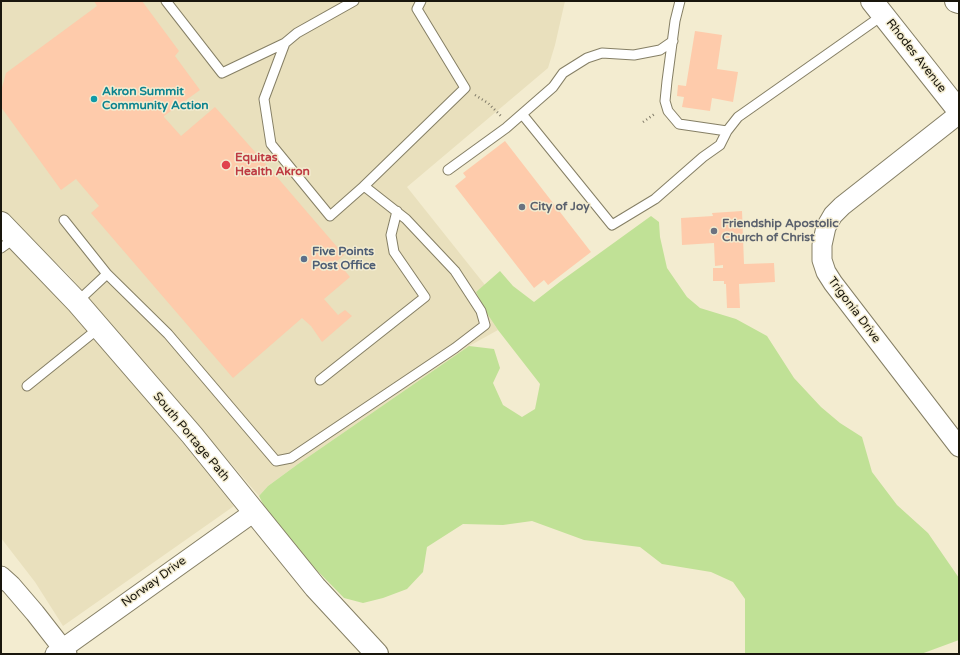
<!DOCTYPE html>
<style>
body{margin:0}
#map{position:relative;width:960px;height:655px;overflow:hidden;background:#f3ecd0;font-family:"Varela Round",sans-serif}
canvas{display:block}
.frame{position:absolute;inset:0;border:2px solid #19160d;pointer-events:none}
</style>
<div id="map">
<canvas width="960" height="655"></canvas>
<div class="frame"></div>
</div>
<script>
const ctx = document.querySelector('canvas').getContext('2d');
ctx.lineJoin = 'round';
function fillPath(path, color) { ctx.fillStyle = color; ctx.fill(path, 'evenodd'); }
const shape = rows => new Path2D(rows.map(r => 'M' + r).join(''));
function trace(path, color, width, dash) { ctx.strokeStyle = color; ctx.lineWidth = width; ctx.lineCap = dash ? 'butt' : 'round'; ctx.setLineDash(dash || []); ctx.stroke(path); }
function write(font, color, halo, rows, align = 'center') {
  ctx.font = font + ' "Varela Round",sans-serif'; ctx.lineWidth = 3; ctx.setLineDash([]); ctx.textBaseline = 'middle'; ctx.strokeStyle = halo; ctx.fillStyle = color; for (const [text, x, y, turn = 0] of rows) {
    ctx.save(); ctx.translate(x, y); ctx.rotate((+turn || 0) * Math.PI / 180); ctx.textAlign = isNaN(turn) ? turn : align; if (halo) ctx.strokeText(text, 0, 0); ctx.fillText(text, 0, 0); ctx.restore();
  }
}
const built = shape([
 [2,1,565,1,555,45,548,68,407,187,485,285,476,292,486,312,498,330,469,346,298,464,268,486,259,496,67,273,17,227,1,210],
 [1,233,39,274,138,388,234,506,63,626,35,582,1,538]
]);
const green = shape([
 [651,216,659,222,660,237,667,268,687,297,700,308,736,319,767,336,794,378,821,407,840,423,862,437,872,472,897,505,928,533,959,578,959,640,921,654,745,654,745,599,733,582,711,572,662,564,640,547,584,540,532,521,503,525,463,524,427,547,423,572,407,589,383,598,363,603,344,598,297,550,270,518,259,496,268,486,298,464,469,346,494,349,500,368,493,383,503,405,522,417,535,409,540,384,498,330,486,312,476,292,500,271,513,286,534,302,561,281]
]);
const building = shape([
 [94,1,142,1,179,51,175,56,200,90,164,116,164,117,181,136,215,107,264,162,344,255,337,261,350,277,324,299,338,315,345,310,352,316,322,342,311,326,302,318,233,378,91,213,99,206,76,179,61,190,1,107,1,91,6,73,97,6],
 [695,31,722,35,717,69,738,72,733,102,712,98,710,111,682,107,684,97,677,96,678,85,686,86],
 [505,141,591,252,548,285,544,280,534,288,455,186,466,177,463,173],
 [742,211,744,264,774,263,775,282,739,284,740,308,727,308,726,284,724,284,724,281,713,281,713,268,723,268,723,265,715,266,714,243,682,245,681,218,713,216,712,213]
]);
const path = shape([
 [475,95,488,103,502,117],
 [643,122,656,113]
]);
const service = shape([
 [166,1,222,73,285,43,264,99,271,144,330,216,364,186],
 [680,1,675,21,667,81,665,101,668,111,679,124,727,131],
 [285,43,297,33,354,1],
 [522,114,612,225,655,199,703,157,720,145,727,131,738,117,883,15],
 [448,170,506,128,553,87,563,73,587,58,602,53,634,55,660,50,673,41],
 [64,220,107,274],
 [1,248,15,238],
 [77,302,107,274,168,334,276,461,291,458,455,348,485,325,481,311,455,271,406,219,364,186,465,88,417,9,421,1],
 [320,380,425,297,394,252,391,235,397,211],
 [27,386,99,328]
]);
const minor = shape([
 [959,114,842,206,833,215,826,227,822,245,822,260,826,272,833,283,959,447],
 [1,576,11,585,35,613,67,654],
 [55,654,254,512]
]);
const tertiary = shape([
 [872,1,959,111],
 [1,223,77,302,192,435,315,587,377,654]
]);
const primary = shape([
 [956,1,959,2]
]);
const markers = [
 [94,99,4,"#0f9aa8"],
 [226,165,5,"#e0444e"],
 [522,207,4,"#6b7280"],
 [714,231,4,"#6b7280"],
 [304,259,4,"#5c6f8a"]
];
const streetNames = [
 ["Rhodes Avenue",916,56,52],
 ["Trigonia Drive",854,310,53],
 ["South Portage Path",191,437,50],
 ["Norway Drive",154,582,-36]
];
const cultureNames = [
 ["Akron Summit",102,92],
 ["Community Action",102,106]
];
const healthNames = [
 ["Equitas",235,158],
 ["Health Akron",235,172]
];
const worshipNames = [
 ["City of Joy",530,207],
 ["Friendship Apostolic",722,224],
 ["Church of Christ",722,238]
];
const serviceNames = [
 ["Five Points",312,252],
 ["Post Office",312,266]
];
fillPath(built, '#e9e0bd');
fillPath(green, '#c0e196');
fillPath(building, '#fecbab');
trace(service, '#857f65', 11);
trace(minor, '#857f65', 21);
trace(tertiary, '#857f65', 24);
trace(primary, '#857f65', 24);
trace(path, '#807b69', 2.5, [1, 3]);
trace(service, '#fff', 9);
trace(minor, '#fff', 19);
trace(tertiary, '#fff', 22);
trace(primary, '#fff', 22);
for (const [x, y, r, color] of markers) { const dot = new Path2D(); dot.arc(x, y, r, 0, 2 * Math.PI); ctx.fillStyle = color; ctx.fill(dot); trace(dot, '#f3ecd0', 1.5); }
write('12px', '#19160d', '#f3ecd0', streetNames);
write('bold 12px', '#0d838f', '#f3ecd0', cultureNames, 'left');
write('bold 12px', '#be3a42', '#f3ecd0', healthNames, 'left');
write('bold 12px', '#5b616d', '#f3ecd0', worshipNames, 'left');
write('bold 12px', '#4e5e75', '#f3ecd0', serviceNames, 'left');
</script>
